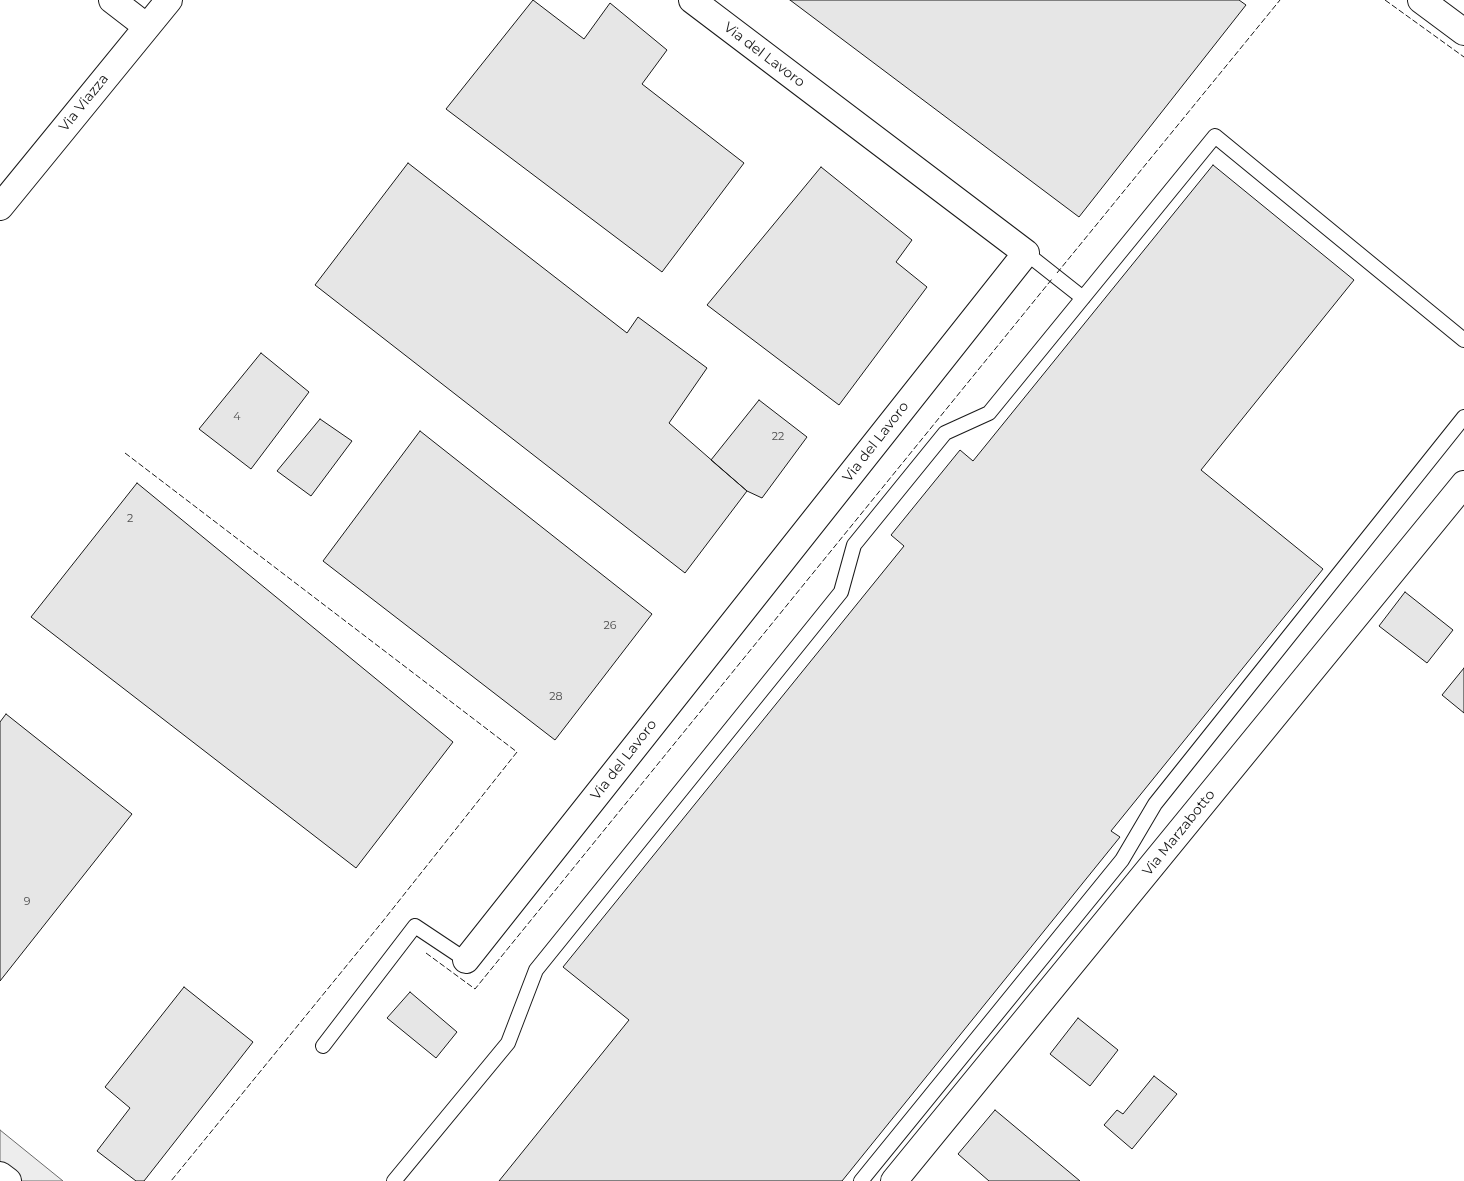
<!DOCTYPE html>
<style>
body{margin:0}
canvas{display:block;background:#fff}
</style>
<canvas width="1464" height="1181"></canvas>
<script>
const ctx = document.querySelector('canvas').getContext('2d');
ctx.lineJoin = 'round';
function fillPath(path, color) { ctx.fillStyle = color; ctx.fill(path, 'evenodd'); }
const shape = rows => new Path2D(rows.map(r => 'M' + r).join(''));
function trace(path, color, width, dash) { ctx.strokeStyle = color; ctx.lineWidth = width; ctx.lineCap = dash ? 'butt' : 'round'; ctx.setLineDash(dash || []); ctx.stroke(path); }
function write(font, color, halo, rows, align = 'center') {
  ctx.font = font + ' Montserrat,sans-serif'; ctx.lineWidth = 4; ctx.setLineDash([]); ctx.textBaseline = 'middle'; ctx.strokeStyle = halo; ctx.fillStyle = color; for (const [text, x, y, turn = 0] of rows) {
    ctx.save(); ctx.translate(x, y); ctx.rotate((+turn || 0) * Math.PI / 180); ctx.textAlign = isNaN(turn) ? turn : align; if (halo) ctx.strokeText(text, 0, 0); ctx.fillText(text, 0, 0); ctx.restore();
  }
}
const parking = shape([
 [0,1130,63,1181,0,1181,0,1130]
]);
const building = shape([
 [533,0,584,39,610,3,667,50,642,84,744,163,662,272,446,109,533,0],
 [790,0,1239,0,1246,5,1079,217,790,0],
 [408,163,627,333,638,317,707,368,669,423,747,491,685,573,315,285,408,163],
 [1213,165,1354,280,1201,470,1323,569,1111,831,1120,837,842,1181,499,1181,629,1020,563,967,904,546,891,535,960,450,973,461,1213,165],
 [821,167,912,240,896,262,927,287,839,405,707,305,821,167],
 [261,353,309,392,251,469,199,429,261,353],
 [759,400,807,437,762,498,747,491,711,460,759,400],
 [320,419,352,441,311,496,277,471,320,419],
 [420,431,652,614,555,740,323,561,420,431],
 [137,483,453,742,356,868,31,617,137,483],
 [1405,592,1453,630,1427,663,1379,626,1405,592],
 [1464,668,1464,713,1442,695,1464,668],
 [6,714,132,814,0,981,0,722,6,714],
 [184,987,253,1042,144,1181,136,1181,97,1151,130,1108,105,1087,184,987],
 [410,992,457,1032,436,1058,387,1018,410,992],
 [1078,1018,1118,1050,1090,1086,1050,1054,1078,1018],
 [1154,1076,1177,1094,1132,1149,1104,1125,1117,1110,1123,1114,1154,1076],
 [995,1110,1080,1181,989,1181,958,1154,995,1110]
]);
const lane = shape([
 [1026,253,1083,298],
 [323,1046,415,926,466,960],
 [394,1181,508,1043,536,970,841,592,854,545,945,433,989,413,1215,136,1464,340],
 [861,1181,1122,860,1155,804,1464,417]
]);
const street = shape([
 [112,0,147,27],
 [1421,0,1464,32],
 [0,207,169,0],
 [466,960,1026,253,692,0],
 [0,1175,8,1181],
 [894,1181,1464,484]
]);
const fence = shape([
 [1385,0,1464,57],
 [1057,273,1280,0],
 [125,453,517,752,383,921,171,1181],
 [426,953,475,989,1052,279]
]);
const numberNames = [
 ["4",237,417],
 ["22",778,437],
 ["2",130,519],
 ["26",610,626],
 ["28",556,697],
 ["9",27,902]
];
const streetNames = [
 ["Via del Lavoro",764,55,37],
 ["Via Viazza",84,103,-51],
 ["Via del Lavoro",876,442,-52],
 ["Via del Lavoro",624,760,-52],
 ["Via Marzabotto",1179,833,-51]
];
fillPath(parking, '#ededed');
trace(parking, '#6a6a6a', 1);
fillPath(building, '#e6e6e6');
trace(building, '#1a1a1a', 1);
trace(lane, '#1a1a1a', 16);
trace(street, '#1a1a1a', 28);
trace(lane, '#fff', 14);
trace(street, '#fff', 26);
trace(fence, '#1a1a1a', 1, [6, 2.5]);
write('11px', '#4d4d4d', null, numberNames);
write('14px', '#1a1a1a', '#fff', streetNames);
</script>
